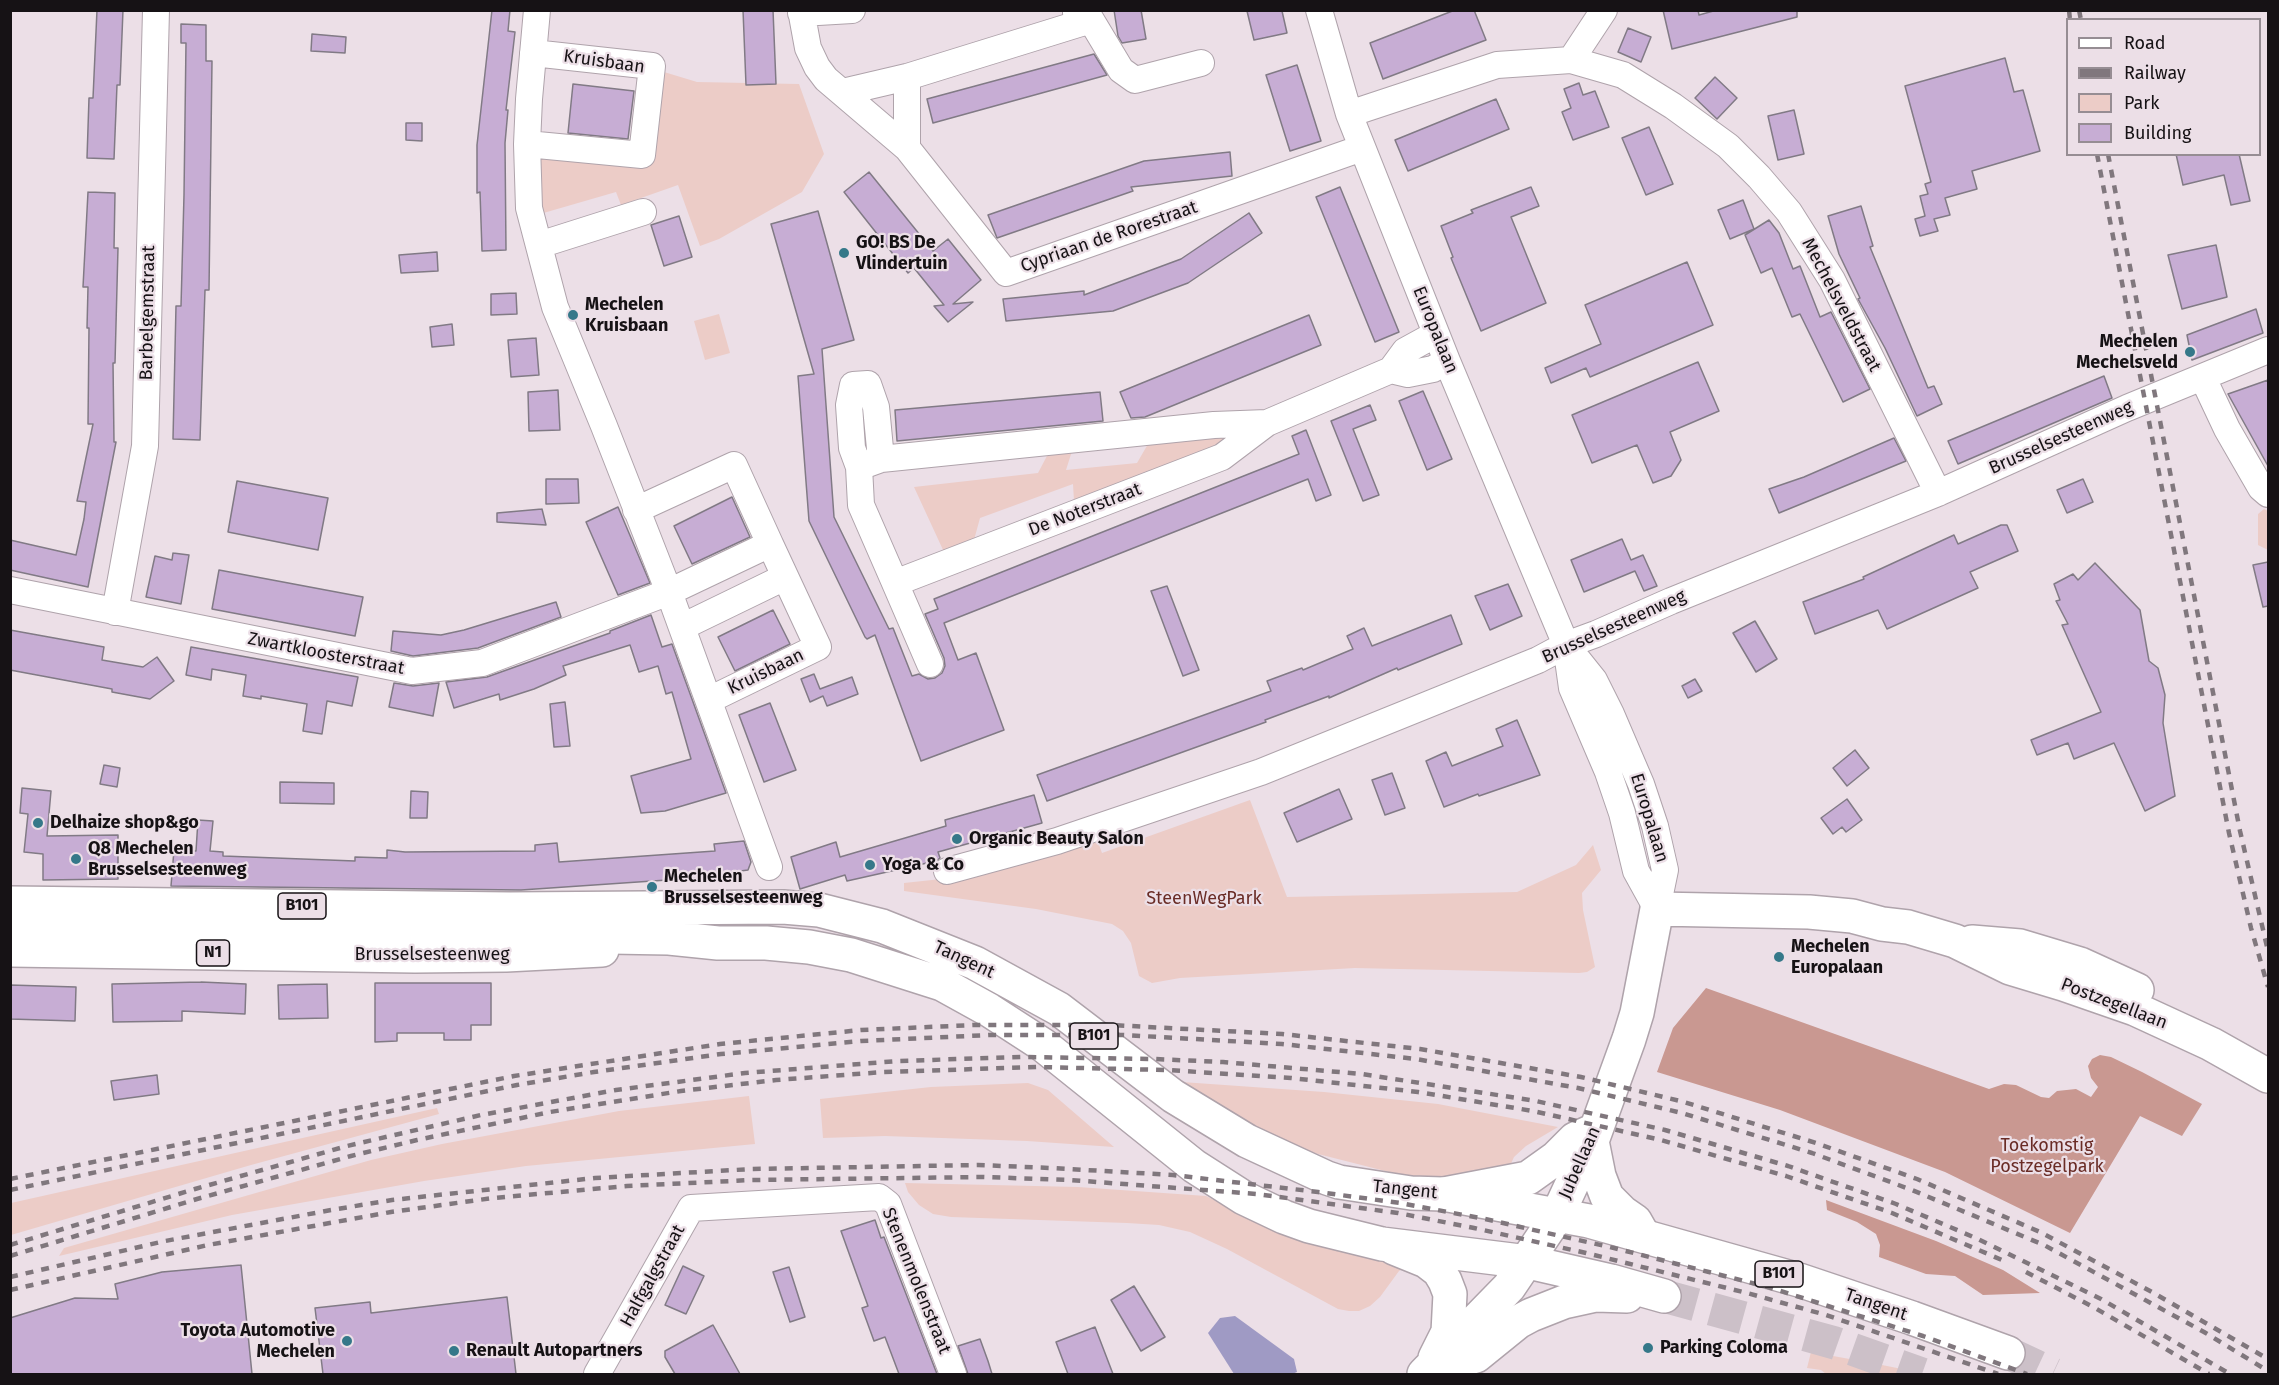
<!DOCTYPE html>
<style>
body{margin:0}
#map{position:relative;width:2279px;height:1385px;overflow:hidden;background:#ecdfe7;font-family:"Fira Sans",sans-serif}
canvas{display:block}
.frame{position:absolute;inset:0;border:12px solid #161215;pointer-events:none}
.legend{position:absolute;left:2066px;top:18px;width:195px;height:138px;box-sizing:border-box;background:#ecdfe7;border:2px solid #968d93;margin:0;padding:8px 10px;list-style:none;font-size:18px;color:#161215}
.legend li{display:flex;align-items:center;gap:12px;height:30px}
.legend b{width:30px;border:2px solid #968d93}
</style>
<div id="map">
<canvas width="2279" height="1385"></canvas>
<div class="frame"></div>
<ul class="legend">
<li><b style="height:8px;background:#fff"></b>Road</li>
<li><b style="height:8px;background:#80777d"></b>Railway</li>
<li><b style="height:16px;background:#ecccc7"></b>Park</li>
<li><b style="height:16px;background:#c7add4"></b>Building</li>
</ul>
</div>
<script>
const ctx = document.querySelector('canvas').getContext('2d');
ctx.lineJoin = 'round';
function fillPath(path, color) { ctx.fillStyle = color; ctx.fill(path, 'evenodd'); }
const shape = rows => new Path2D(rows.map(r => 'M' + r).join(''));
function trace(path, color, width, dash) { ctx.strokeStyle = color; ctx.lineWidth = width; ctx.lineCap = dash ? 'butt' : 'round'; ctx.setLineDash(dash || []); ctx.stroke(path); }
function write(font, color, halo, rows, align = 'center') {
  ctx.font = font + ' "Fira Sans",sans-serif'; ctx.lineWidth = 4.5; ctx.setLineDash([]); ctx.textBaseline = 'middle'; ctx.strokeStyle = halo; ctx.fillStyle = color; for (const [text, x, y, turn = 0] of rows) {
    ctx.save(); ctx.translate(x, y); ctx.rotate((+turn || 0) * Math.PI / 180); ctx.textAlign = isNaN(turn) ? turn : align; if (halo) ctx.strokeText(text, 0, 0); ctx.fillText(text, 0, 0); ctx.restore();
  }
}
const green = shape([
 [664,72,697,82,799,84,824,154,802,192,719,239,700,246,678,185,621,205,616,192,540,214,540,153,651,164],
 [719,314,730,353,705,360,694,321],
 [1215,434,1223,438,1219,445,1074,501,1073,484,980,518,974,540,944,552,914,487,1038,473,1048,454,1072,451,1066,470,1137,463,1148,444],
 [2264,509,2268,511,2268,550,2258,545,2258,514],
 [1250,800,1287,897,1517,892,1576,865,1593,845,1601,870,1582,893,1583,910,1595,967,1587,972,1579,973,1355,968,1180,978,1152,983,1139,976,1131,943,1123,931,1112,924,1036,909,904,891,904,883,960,877,1095,834,1102,853],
 [1182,1082,1324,1092,1438,1104,1558,1127,1526,1146,1514,1157,1509,1168,1448,1182,1393,1173,1318,1154,1276,1140,1190,1090],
 [1028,1083,1048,1090,1114,1147,1027,1141,885,1136,823,1138,820,1099,931,1087],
 [749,1096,755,1144,526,1166,424,1181,232,1215,59,1256,64,1248,371,1160,442,1144,619,1111],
 [437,1108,439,1114,251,1165,11,1235,11,1203],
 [905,1183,1078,1187,1206,1196,1247,1217,1407,1266,1399,1271,1380,1297,1370,1306,1359,1311,1349,1311,1338,1309,1227,1249,1190,1232,1159,1225,1127,1223,951,1217,933,1214,919,1205,908,1192],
 [1811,1352,1877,1364,1927,1374,1826,1374,1821,1370,1807,1368]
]);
const forest = shape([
 [1706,988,1989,1089,2004,1084,2016,1085,2041,1097,2049,1098,2057,1091,2076,1089,2091,1097,2098,1087,2091,1078,2088,1066,2092,1059,2100,1055,2111,1057,2142,1072,2202,1104,2182,1136,2140,1116,2070,1233,1945,1172,1780,1110,1657,1072,1673,1028],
 [1826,1200,1936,1241,2003,1270,2040,1293,1983,1295,1955,1276,1926,1274,1879,1257,1880,1245,1876,1234,1857,1222,1827,1210]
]);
const water = shape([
 [1235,1316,1294,1359,1297,1372,1292,1374,1234,1374,1208,1333,1220,1318]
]);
const building = shape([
 [97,10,123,10,120,85,117,85,114,159,87,158,89,98,93,98,97,10],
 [492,10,510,10,508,31,515,32,506,110,508,110,505,143,506,250,482,251,480,192,477,193,477,145,492,10],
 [743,10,773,10,776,84,746,85,743,10],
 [1114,10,1141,10,1146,39,1122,43,1118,36,1114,10],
 [1455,10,1474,10,1486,40,1383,79,1370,43,1455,10],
 [1663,10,1698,10,1699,15,1717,10,1797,10,1797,17,1672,49,1663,10],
 [1247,11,1282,11,1287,33,1254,40,1247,11],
 [181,24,206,25,206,61,212,61,209,290,205,290,200,440,173,439,176,306,181,306,184,195,186,43,181,43,181,24],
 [1628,28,1651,37,1641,62,1618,52,1628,28],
 [312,34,346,37,345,53,311,51,312,34],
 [1094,54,1107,75,933,123,927,99,1094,54],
 [2005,58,2014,92,2023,90,2040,151,1972,171,1977,189,1945,198,1950,215,1934,219,1938,231,1920,236,1915,219,1925,216,1920,196,1928,194,1925,184,1931,182,1905,86,2005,58],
 [1297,65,1321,141,1290,151,1266,75,1297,65],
 [1715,77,1737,98,1717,119,1695,98,1715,77],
 [1579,83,1583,95,1595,91,1609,127,1573,140,1562,112,1571,108,1564,89,1579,83],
 [573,84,634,91,628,139,568,133,573,84],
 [1496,99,1509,129,1408,171,1395,140,1496,99],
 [1794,110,1804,154,1778,160,1768,116,1794,110],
 [406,123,422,123,422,141,406,140,406,123],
 [1649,127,1673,184,1646,195,1622,138,1649,127],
 [1230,152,1232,176,1131,187,1133,191,997,238,988,215,1144,161,1230,152],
 [2176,154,2239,154,2250,201,2231,205,2224,175,2183,185,2176,154],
 [869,172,933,251,948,239,981,280,953,304,973,302,948,322,934,306,944,305,914,268,908,273,844,192,869,172],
 [1340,187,1399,332,1375,342,1316,197,1340,187],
 [1531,187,1539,206,1511,217,1546,303,1481,331,1451,258,1453,257,1441,226,1473,213,1471,210,1531,187],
 [88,192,115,193,114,248,118,248,115,363,113,363,114,442,116,442,88,587,10,570,10,540,76,555,84,519,86,502,77,501,93,424,88,424,89,328,87,328,88,287,83,287,88,192],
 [1743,200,1754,229,1730,239,1718,210,1743,200],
 [1861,206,1873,246,1870,247,1928,388,1934,386,1942,404,1917,416,1885,348,1858,299,1860,298,1839,254,1828,216,1861,206],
 [818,211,854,340,822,349,834,517,889,629,893,628,912,676,919,674,928,679,935,678,942,673,945,666,944,658,925,614,938,609,934,599,1299,454,1292,436,1306,430,1331,495,1316,501,1308,479,944,623,958,660,976,653,1004,730,921,761,875,635,867,639,865,637,809,521,798,376,814,374,771,224,818,211],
 [1249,213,1262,233,1188,283,1113,311,1006,321,1003,299,1084,291,1084,295,1181,259,1249,213],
 [679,216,692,257,664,266,651,225,679,216],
 [1769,220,1779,233,1793,269,1800,266,1820,317,1831,312,1870,389,1843,402,1800,314,1792,317,1772,268,1761,273,1745,235,1769,220],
 [2216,245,2227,297,2182,309,2168,255,2216,245],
 [437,252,438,271,401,273,399,255,437,252],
 [1687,262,1713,325,1590,377,1586,368,1551,383,1545,368,1601,344,1585,305,1687,262],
 [516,293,517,314,491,315,491,294,516,293],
 [2256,309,2263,333,2192,360,2187,335,2256,309],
 [1309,315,1321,345,1145,417,1131,418,1120,392,1309,315],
 [452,324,454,345,432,347,430,327,452,324],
 [536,338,539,375,511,377,508,340,536,338],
 [1698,362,1719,411,1670,432,1681,460,1671,476,1653,483,1637,445,1592,463,1572,415,1698,362],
 [2104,376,2112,398,1958,464,1948,441,2104,376],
 [2268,380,2268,466,2228,394,2268,380],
 [558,390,560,430,529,431,528,392,558,390],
 [1423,391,1452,459,1427,470,1399,401,1423,391],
 [1100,392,1103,421,897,441,895,410,1100,392],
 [1370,405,1376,420,1353,429,1379,495,1363,501,1331,421,1370,405],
 [1894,438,1906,461,1779,513,1769,489,1804,477,1894,438],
 [546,479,578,479,579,503,546,504,546,479],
 [2083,479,2093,502,2067,513,2057,490,2083,479],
 [237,481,328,498,318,550,228,532,237,481],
 [732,497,750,537,692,564,674,526,732,497],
 [618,507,650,583,618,595,586,522,618,507],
 [542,509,546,525,497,522,497,513,542,509],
 [2001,525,2007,525,2018,551,1970,572,1978,588,1887,629,1878,610,1815,634,1803,602,1864,579,1863,577,1954,535,1958,544,2001,525],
 [1622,539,1631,560,1643,555,1657,586,1644,591,1635,571,1584,592,1571,560,1622,539],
 [173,553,189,555,181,604,146,597,155,556,172,560,173,553],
 [2268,562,2268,606,2263,607,2253,565,2268,562],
 [2095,563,2140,610,2149,661,2158,668,2165,695,2163,723,2175,796,2145,811,2114,743,2074,759,2068,743,2037,755,2031,740,2101,712,2062,625,2068,624,2056,601,2060,600,2054,584,2073,574,2078,580,2095,563],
 [219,570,363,597,355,636,212,609,219,570],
 [1508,584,1522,616,1490,630,1475,596,1508,584],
 [1167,586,1199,670,1183,676,1151,591,1167,586],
 [556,602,561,617,478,648,413,656,391,651,393,631,441,635,464,630,556,602],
 [773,610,790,644,735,671,718,637,773,610],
 [651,615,662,647,672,644,726,793,665,811,641,813,631,776,691,759,672,692,666,694,658,666,639,672,630,645,563,666,566,675,534,689,500,700,499,694,454,708,446,682,487,677,610,633,610,631,651,615],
 [1451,615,1462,644,1398,670,1397,668,1329,698,1329,696,1265,720,1266,722,1047,801,1037,775,1271,691,1267,681,1302,668,1303,670,1353,649,1347,636,1364,628,1372,646,1451,615],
 [1755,621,1777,659,1756,672,1733,633,1755,621],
 [10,630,104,647,102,660,143,667,157,657,174,681,150,699,112,692,112,689,10,670,10,630],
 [191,647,358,677,352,706,327,701,322,734,303,731,307,704,261,696,261,699,243,696,246,675,212,669,211,680,186,675,191,647],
 [814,674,820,689,852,677,858,694,827,706,823,696,810,702,801,679,814,674],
 [1695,679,1702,691,1688,698,1682,686,1695,679],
 [394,683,413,686,439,683,433,716,389,707,394,683],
 [565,702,570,746,554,747,550,704,565,702],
 [770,703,796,770,764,782,739,715,770,703],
 [1517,720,1540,775,1479,796,1478,794,1444,807,1426,761,1446,752,1452,766,1503,746,1496,729,1517,720],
 [1855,750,1869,768,1847,786,1833,768,1855,750],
 [104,765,120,768,117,787,100,784,104,765],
 [1392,773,1405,808,1385,815,1372,780,1392,773],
 [280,782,334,783,334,804,280,803,280,782],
 [22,788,51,791,47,836,118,835,118,879,43,880,43,854,24,852,28,814,20,813,22,788],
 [1339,789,1352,819,1297,842,1284,813,1339,789],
 [411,791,428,792,427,818,410,818,411,791],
 [1034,795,1042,823,938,852,940,858,936,861,847,881,845,875,800,889,791,857,836,842,840,857,946,826,945,820,1034,795],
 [1847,799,1862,820,1846,832,1842,827,1833,834,1821,818,1847,799],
 [198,820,213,821,210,851,223,852,223,856,355,861,355,857,387,858,387,850,405,852,535,851,535,845,557,843,559,862,715,851,714,844,744,841,751,862,748,870,710,875,711,877,521,890,171,886,174,850,196,851,198,820],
 [201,982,246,984,245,1014,182,1011,182,1021,113,1022,112,984,201,982],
 [375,983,491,983,491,1025,471,1025,471,1040,444,1040,444,1033,397,1033,397,1041,375,1042,375,983],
 [327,984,328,1018,279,1019,278,985,327,984],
 [10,985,76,987,75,1021,10,1019,10,985],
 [157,1075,159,1094,114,1100,111,1081,157,1075],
 [875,1220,881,1238,884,1237,937,1374,899,1374,885,1337,874,1341,862,1308,868,1306,841,1231,875,1220],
 [241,1265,252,1374,10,1374,10,1318,75,1298,118,1299,115,1284,162,1272,241,1265],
 [683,1266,704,1276,686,1314,665,1305,683,1266],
 [789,1267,805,1317,790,1322,773,1272,789,1267],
 [1134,1286,1165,1337,1141,1351,1111,1300,1134,1286],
 [507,1297,516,1374,323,1374,315,1308,370,1302,371,1313,507,1297],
 [713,1325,740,1374,675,1374,665,1357,665,1351,713,1325],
 [1095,1327,1113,1374,1068,1374,1056,1342,1095,1327],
 [980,1339,988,1361,992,1374,968,1374,958,1346,980,1339]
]);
const highwayTunnel = shape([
 [1664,1296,1835,1343,1922,1374],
 [2008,1353,2053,1374]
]);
const minor = shape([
 [537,10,529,99,527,144,529,208,555,307,604,426,669,592,769,867],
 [801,10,808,48,817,67,826,79,907,148,1006,273,1362,148],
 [1319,10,1349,114,1447,361,1566,645,1572,688,1608,772,1622,813,1636,871,1657,909],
 [801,13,852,10],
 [1076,13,1091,20,1121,70,1135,80,1201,63],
 [1571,60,1604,10],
 [907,77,907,148],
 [843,92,907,77,1091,20,1085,10],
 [1349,114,1497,65,1571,60,1623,75,1673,106,1728,146,1759,177,1789,212,1832,280,1938,493],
 [527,144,642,155,652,66,533,53],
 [539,245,643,212],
 [1391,370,1408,374,1433,369,1447,361],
 [2203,378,2227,429,2261,488,2268,494],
 [1267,423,1214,425,881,459,859,467,861,505,895,583,1222,457,1267,423,1391,370,1405,351,1436,334],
 [859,467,852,448,849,405,853,385,868,384,876,407,881,459],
 [895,583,930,664],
 [10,590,412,671,482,663,669,592,770,544,734,465,636,510],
 [115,612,145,446,156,10],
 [682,627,785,577],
 [1566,645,1594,680,1611,714,1641,784,1655,826,1665,870,1657,909],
 [709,700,818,647,770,544],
 [947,871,1057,841,1261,772,1538,660,1566,645,1596,634,1671,601,1938,493,2127,408,2268,350],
 [597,1374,691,1208,879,1197,888,1204,953,1374]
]);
const major = shape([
 [1972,942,2020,946,2080,964,2137,990],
 [10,950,415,956,506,955,602,950],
 [1592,1141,1599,1176,1607,1197,1622,1212,1635,1221,1643,1235],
 [1444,1194,1528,1178,1556,1158,1575,1139,1595,1130],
 [1394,1248,1426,1261,1439,1271,1445,1281,1450,1294,1448,1332,1435,1358],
 [1424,1374,1509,1287,1557,1216,1592,1141,1629,1039,1637,1013,1657,909,1809,912,1852,916,1882,924,1908,927,1955,941,2010,968,2063,984,2135,1009,2211,1044,2268,1076]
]);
const highway = shape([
 [10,903,510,909,783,907,819,910,882,926,975,963,1059,1009,1173,1096,1247,1141,1327,1178,1339,1182,1411,1193,1443,1194,1589,1221,1799,1280,1912,1318,2008,1353],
 [10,931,291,933,398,939,493,935,669,938,718,943,766,943,809,947,851,955,942,984,989,1010,1043,1045,1194,1166,1244,1198,1284,1217,1309,1226,1382,1244,1528,1262,1611,1281,1664,1296],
 [1429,1370,1476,1356,1518,1322,1531,1315,1564,1302,1596,1295,1627,1296]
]);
const rail = shape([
 [2069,10,2070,20],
 [2079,10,2081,20],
 [2097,154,2229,833,2251,928,2268,987],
 [2108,154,2240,831,2268,951],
 [10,1179,514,1076,720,1044,861,1030,975,1025,1111,1025,1282,1034,1420,1049,1581,1077,1684,1102,1816,1143,1917,1179,2040,1232,2152,1292,2268,1359],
 [10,1190,517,1085,594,1072,721,1054,861,1041,989,1035,1124,1035,1282,1044,1416,1059,1578,1088,1682,1113,1812,1153,1912,1190,2044,1245,2204,1332,2268,1371],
 [10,1245,195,1189,347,1146,481,1115,616,1090,745,1073,898,1061,1021,1057,1154,1059,1223,1062,1362,1074,1536,1101,1665,1130,1788,1166,1896,1204,1978,1239,2101,1299,2230,1374],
 [10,1256,197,1199,351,1156,417,1140,550,1112,681,1091,776,1080,884,1072,1037,1067,1167,1070,1291,1078,1418,1092,1533,1111,1661,1140,1786,1176,1892,1213,2002,1260],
 [2026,1272,2095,1308,2209,1374],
 [10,1277,165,1241,331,1210,392,1200,595,1178,752,1169,978,1165,1051,1168,1173,1175,1318,1192,1400,1203,1485,1219,1614,1248,1768,1287,1923,1336,2027,1374],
 [10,1290,208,1245,391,1212,493,1198,627,1186,752,1180,984,1177,1070,1180,1257,1194,1398,1213,1474,1228,1586,1253,1747,1293,1826,1315,1998,1374]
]);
const markers = [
 [844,253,6,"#357889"],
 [573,315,6,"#357889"],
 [2190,352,6,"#357889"],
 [38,823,6,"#357889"],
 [957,839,6,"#357889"],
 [76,859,6,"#357889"],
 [870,865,6,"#357889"],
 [652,887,6,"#357889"],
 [1779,957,6,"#357889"],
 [347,1341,6,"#357889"],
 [1648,1348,6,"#357889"],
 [454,1351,6,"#357889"]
];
const shields = [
 [302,906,48],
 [213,953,33],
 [1094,1036,48],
 [1779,1274,48]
];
const shieldNames = [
 ["B101",302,906],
 ["N1",213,953],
 ["B101",1094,1036],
 ["B101",1779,1274]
];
const streetNames = [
 ["Kruisbaan",604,62,8],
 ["Cypriaan de Rorestraat",1109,237,-19],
 ["Mechelsveldstraat",1841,305,62],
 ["Barbelgemstraat",148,313,-89],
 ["Europalaan",1435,330,68],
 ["Brusselsesteenweg",2061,438,-24],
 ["De Noterstraat",1085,510,-21],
 ["Brusselsesteenweg",1614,627,-24],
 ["Zwartkloosterstraat",326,654,11],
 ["Kruisbaan",766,672,-26],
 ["Europalaan",1649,818,73],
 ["Brusselsesteenweg",432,955],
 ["Tangent",964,960,25],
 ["Postzegellaan",2114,1004,21],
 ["Jubellaan",1580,1163,-66],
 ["Tangent",1405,1190,6],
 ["Halfgalgstraat",653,1276,-61],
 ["Stenenmolenstraat",916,1281,68],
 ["Tangent",1876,1305,19]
];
const poiNames = [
 ["GO! BS De",856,243],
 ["Vlindertuin",856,264],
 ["Mechelen",585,305],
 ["Kruisbaan",585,326],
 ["Mechelen",2178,342,"right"],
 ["Mechelsveld",2178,363,"right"],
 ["Delhaize shop&go",50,823],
 ["Organic Beauty Salon",969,839],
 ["Q8 Mechelen",88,849],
 ["Brusselsesteenweg",88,870],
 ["Yoga & Co",882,865],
 ["Mechelen",664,877],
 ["Brusselsesteenweg",664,898],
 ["Mechelen",1791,947],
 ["Europalaan",1791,968],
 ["Toyota Automotive",335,1331,"right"],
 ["Mechelen",335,1352,"right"],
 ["Parking Coloma",1660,1348],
 ["Renault Autopartners",466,1351]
];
const parkNames = [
 ["SteenWegPark",1204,899],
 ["Toekomstig",2047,1146],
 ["Postzegelpark",2047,1167]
];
fillPath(green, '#ecccc7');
fillPath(forest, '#c99891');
fillPath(water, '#9f9ac4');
fillPath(building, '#c7add4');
trace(building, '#817a85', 1.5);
trace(highwayTunnel, '#ccc0c8', 33, [33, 16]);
trace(minor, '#afa3ab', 28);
trace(major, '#afa3ab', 36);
trace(highway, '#afa3ab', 36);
trace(minor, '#fff', 26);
trace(major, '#fff', 33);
trace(highway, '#fff', 33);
trace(rail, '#80777d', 4.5, [8, 8]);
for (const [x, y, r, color] of markers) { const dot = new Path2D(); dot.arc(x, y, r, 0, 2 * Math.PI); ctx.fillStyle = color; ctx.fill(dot); trace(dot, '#ecdfe7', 2); }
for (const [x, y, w] of shields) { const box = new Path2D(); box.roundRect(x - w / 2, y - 13, w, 26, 4.5); ctx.fillStyle = '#ecdfe7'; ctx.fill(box); trace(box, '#161215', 1.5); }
write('bold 16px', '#161215', null, shieldNames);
write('18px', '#161215', '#ecdfe7', streetNames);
write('bold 18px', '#161215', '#ecdfe7', poiNames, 'left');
write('18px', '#6a2c26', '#ecdfe7', parkNames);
</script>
